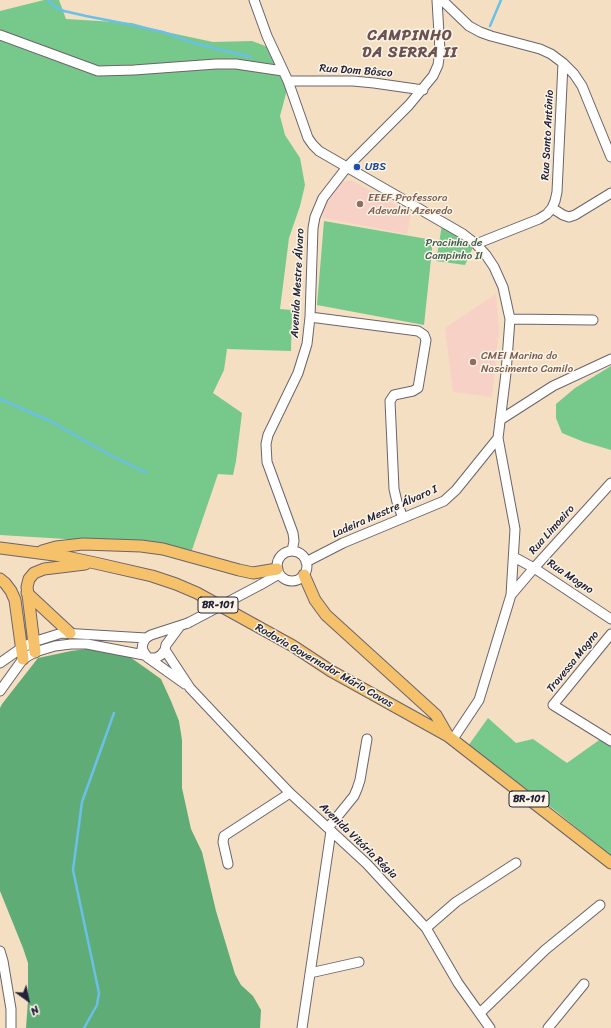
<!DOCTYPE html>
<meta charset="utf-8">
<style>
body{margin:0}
#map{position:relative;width:611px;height:1028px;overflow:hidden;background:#f4dfc3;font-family:Sriracha,sans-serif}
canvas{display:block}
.north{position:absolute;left:8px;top:980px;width:40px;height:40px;-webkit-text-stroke:3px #fcf5e5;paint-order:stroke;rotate:147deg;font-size:11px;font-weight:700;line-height:16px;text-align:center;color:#22223b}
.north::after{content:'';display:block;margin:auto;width:14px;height:18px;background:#22223b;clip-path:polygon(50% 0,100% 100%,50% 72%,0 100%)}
</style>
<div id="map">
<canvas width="611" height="1028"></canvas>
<div class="north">N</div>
</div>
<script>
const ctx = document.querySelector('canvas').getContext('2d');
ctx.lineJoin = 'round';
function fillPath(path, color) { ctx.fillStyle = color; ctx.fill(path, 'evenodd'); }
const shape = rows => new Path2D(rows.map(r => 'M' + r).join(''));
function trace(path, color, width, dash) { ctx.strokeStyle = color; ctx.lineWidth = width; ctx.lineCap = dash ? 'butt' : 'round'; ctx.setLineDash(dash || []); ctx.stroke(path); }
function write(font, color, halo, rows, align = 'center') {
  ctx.font = font + ' Sriracha,sans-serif'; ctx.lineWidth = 3; ctx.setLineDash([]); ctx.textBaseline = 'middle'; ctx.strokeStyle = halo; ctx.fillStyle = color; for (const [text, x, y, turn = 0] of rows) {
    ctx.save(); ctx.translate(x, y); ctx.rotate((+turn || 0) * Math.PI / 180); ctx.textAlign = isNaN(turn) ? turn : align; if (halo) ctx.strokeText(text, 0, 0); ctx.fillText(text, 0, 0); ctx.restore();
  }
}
const built = shape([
 [351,180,411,213,407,234,323,218,324,210,328,199,336,187,342,182],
 [496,294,499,331,492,397,453,392,445,328]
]);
const green = shape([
 [44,0,59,0,66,19,132,23,157,30,213,42,252,41,268,47,274,53,287,90,280,116,285,135,300,158,305,185,300,206,289,238,280,309,292,310,291,351,227,349,224,370,213,393,242,413,236,461,233,475,218,474,192,550,132,543,0,535,0,11],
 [324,221,433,240,424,325,317,305],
 [442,225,474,245,465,265,436,261],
 [611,366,611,450,584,442,562,433,556,418,556,404,575,388],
 [488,718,516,743,533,739,567,763,602,738,611,744,611,856,556,811,468,746]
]);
const forest = shape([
 [94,648,130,657,161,679,171,701,179,721,182,740,182,788,191,829,202,852,216,911,235,974,241,985,253,996,261,1010,260,1028,26,1028,28,1000,28,963,23,948,0,891,0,708,2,704,38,658,71,651]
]);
const stream = shape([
 [48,0,55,7,64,11,86,16,122,23,163,32,197,44,251,57],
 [490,26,501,0],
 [0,399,50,421,110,455,147,473],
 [84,1028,97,1005,99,993,73,870,82,802,114,713]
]);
const minor = shape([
 [254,0,267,36,288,81,308,138,313,145,319,151,463,234,476,244,486,255,494,267,503,287,510,319,506,373,498,438,515,529,511,595,479,700,453,739],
 [442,0,469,26,480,32,491,36,540,49,551,54,563,63,574,74,582,86,611,157],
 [0,35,98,71,134,70,216,64,236,64,283,71],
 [288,81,353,81,374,83,423,90],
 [552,208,563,215,569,217,575,215,611,193],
 [476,244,539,219,547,214,552,208,555,201,557,192,563,63],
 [310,317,418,331,424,335,426,340,418,388,413,391,394,395,390,401,394,489,397,502,403,518],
 [510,319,593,320],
 [500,420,553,386,611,359],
 [292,551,294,541,293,533,267,462,266,444,268,435,298,373,307,344,310,317,313,228,315,217,323,198,347,167,409,105,433,76,438,65,440,51,437,0],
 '277 566a15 15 0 1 1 30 0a15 15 0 1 1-30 0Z',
 [514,557,534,568,611,619],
 [306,562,343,543,444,501,456,490,498,438],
 [260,585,279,574],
 [511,595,534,568,611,483],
 [611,634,553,705,611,741],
 [165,650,190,688,239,740,290,793,367,864,426,928,458,983,490,1028],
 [149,658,156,658,161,655,165,650,166,645,180,626],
 [0,663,20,649,33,642,62,633,146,638],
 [185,684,147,657,142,649,143,643,146,638,151,635,188,623],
 [0,691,23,659,35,652,55,646,71,644,87,644,144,655],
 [328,828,354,796,357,789,360,780,367,739],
 [228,864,223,842,224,836,290,793],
 [426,928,456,902,516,863],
 [0,951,3,961,11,1009,11,1028],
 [310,973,359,962],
 [480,1013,545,950,600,905],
 [302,1028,331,831],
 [548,1028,584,984]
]);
const major = shape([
 [0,548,62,556,95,563,152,576,176,584,197,593,293,646,331,671,448,736,611,863],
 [42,551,56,547,83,544,141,546,163,549,239,570,253,573,277,569],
 [304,575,315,600,326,615,436,715,448,736],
 [0,579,5,583,11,591,15,600,23,659],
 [27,593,70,633],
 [35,652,27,587,29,579,34,573,44,569,85,564]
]);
const minorBridge = shape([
 [188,623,260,585]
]);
const markers = [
 [357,167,4,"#1a4fb4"],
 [360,204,4,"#8d6e63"],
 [473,362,4,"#8d6e63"]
];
const shields = [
 [218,605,40],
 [529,799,40]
];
const shieldNames = [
 ["BR-101",218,605],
 ["BR-101",529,799]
];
const streetNames = [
 ["Rua Dom Bôsco",356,71,4],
 ["Rua Santo Antônio",548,135,-87],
 ["Avenida Mestre Álvaro",298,283,-87],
 ["Ladeira Mestre Álvaro I",385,512,-24],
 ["Rua Limoeiro",552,530,-48],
 ["Rua Mogno",570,577,34],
 ["Travessa Mogno",573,662,-51],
 ["Rodovia Governador Mário Covas",324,666,30],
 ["Avenida Vitória Régia",358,841,44]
];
const transitNames = [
 ["UBS",365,167]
];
const educationNames = [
 ["EEEF Professora",368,198],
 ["Adevalni Azevedo",368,211],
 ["CMEI Marina do",481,356],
 ["Nascimento Camilo",481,369]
];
const parkNames = [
 ["Pracinha de",454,243],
 ["Campinho II",454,256]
];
const districtNames = [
 ["CAMPINHO",410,36],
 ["DA SERRA II",410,53]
];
fillPath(built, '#f7d1c6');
fillPath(green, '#76c88b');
fillPath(forest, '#60ac77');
trace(stream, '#6ac0e7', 2.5);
trace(minor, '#6c646b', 11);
trace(major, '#6c646b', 13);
trace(minor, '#fff', 9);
trace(major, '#f5c16b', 11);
trace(minorBridge, '#6c646b', 11, []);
trace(minorBridge, '#fff', 9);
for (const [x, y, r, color] of markers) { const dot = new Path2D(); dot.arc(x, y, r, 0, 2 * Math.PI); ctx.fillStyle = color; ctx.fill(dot); trace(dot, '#fcf5e5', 1.5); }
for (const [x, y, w] of shields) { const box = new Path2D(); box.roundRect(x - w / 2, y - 8, w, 16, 3); ctx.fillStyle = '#fcf5e5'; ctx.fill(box); trace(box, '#22223b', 1); }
write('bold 10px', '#22223b', null, shieldNames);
write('11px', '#22223b', '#fcf5e5', streetNames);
write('11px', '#164399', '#fcf5e5', transitNames, 'left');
write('11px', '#785e54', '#fcf5e5', educationNames, 'left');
write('11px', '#3f5c57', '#fcf5e5', parkNames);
ctx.letterSpacing = '1px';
write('bold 15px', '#6a5154', '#fcf5e5', districtNames);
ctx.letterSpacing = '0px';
</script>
